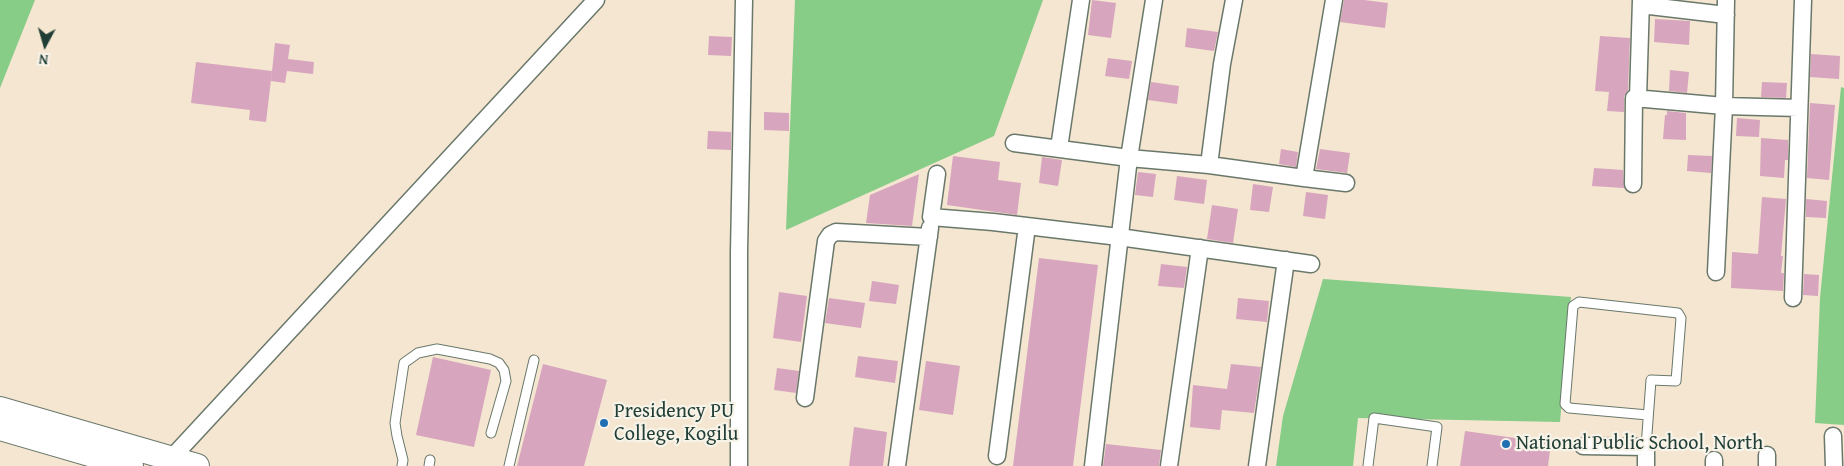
<!DOCTYPE html>
<style>
body{margin:0}
#map{position:relative;width:1844px;height:466px;overflow:hidden;background:#f4e6d0;font-family:"Gentium Book Plus",serif}
canvas{display:block}
.north{position:absolute;left:20px;top:20px;width:50px;height:50px;-webkit-text-stroke:4px #f7f3e8;paint-order:stroke;rotate:186deg;font-size:14px;font-weight:700;line-height:20px;text-align:center;color:#1f3d34}
.north::after{content:'';display:block;margin:auto;width:18px;height:22px;background:#1f3d34;clip-path:polygon(50% 0,100% 100%,50% 72%,0 100%)}
</style>
<div id="map">
<canvas width="1844" height="466"></canvas>
<div class="north">N</div>
</div>
<script>
const ctx = document.querySelector('canvas').getContext('2d');
ctx.lineJoin = 'round';
function fillPath(path, color) { ctx.fillStyle = color; ctx.fill(path, 'evenodd'); }
const shape = rows => new Path2D(rows.map(r => 'M' + r).join(''));
function trace(path, color, width, dash) { ctx.strokeStyle = color; ctx.lineWidth = width; ctx.lineCap = dash ? 'butt' : 'round'; ctx.setLineDash(dash || []); ctx.stroke(path); }
function write(font, color, halo, rows, align = 'center') {
  ctx.font = font + ' "Gentium Book Plus",serif'; ctx.lineWidth = 4.5; ctx.setLineDash([]); ctx.textBaseline = 'middle'; ctx.strokeStyle = halo; ctx.fillStyle = color; for (const [text, x, y, turn = 0] of rows) {
    ctx.save(); ctx.translate(x, y); ctx.rotate((+turn || 0) * Math.PI / 180); ctx.textAlign = isNaN(turn) ? turn : align; if (halo) ctx.strokeText(text, 0, 0); ctx.fillText(text, 0, 0); ctx.restore();
  }
}
const green = shape([
 [0,0,35,0,0,88],
 [795,0,1043,0,994,136,786,230],
 [1841,87,1844,88,1844,425,1815,423,1820,298],
 [1323,279,1571,297,1560,422,1358,418,1353,466,1276,466,1283,416]
]);
const building = shape([
 [1092,0,1116,3,1111,38,1088,35],
 [1344,0,1364,0,1388,3,1385,28,1340,22],
 [1655,19,1690,21,1689,45,1654,42],
 [1187,28,1218,32,1214,51,1185,47],
 [709,36,732,37,731,56,708,55],
 [1600,36,1630,38,1628,90,1624,97,1624,112,1607,111,1609,92,1595,91],
 [275,43,290,45,288,59,314,62,313,74,287,71,285,83,271,81],
 [1811,54,1840,56,1839,79,1810,77],
 [1108,58,1132,61,1129,79,1105,76],
 [196,62,272,71,266,122,249,120,250,110,191,103],
 [1670,70,1689,72,1687,93,1669,91],
 [1151,82,1179,86,1177,104,1148,100],
 [1762,82,1787,83,1786,98,1761,97],
 [1810,103,1835,105,1829,180,1807,178],
 [1667,111,1686,113,1686,140,1663,139,1665,115,1667,115],
 [764,112,789,113,789,131,764,130],
 [1737,118,1760,120,1759,137,1736,136],
 [708,131,731,132,731,150,707,149],
 [1761,138,1788,140,1788,160,1785,160,1784,178,1760,176],
 [1281,149,1298,152,1296,167,1279,164],
 [1320,149,1350,153,1347,173,1316,169],
 [1688,155,1712,156,1711,173,1687,171],
 [953,156,1000,162,998,180,1021,183,1017,215,947,205],
 [1042,157,1062,160,1058,186,1039,183],
 [1594,168,1623,170,1624,188,1592,186],
 [1138,172,1156,174,1153,197,1135,195],
 [919,174,912,226,866,223,870,195],
 [1177,176,1207,180,1204,204,1174,200],
 [1253,184,1273,187,1269,212,1250,210],
 [1306,192,1328,195,1325,219,1303,216],
 [1762,197,1786,199,1781,256,1783,256,1781,273,1784,273,1783,291,1731,288,1732,252,1758,254],
 [1806,199,1827,201,1826,218,1806,217],
 [1212,205,1238,209,1233,243,1207,239],
 [1039,258,1098,265,1073,466,1013,466],
 [1161,264,1187,267,1184,288,1158,286],
 [1804,274,1819,275,1818,296,1803,295],
 [872,281,899,285,896,304,869,301],
 [779,292,807,296,801,342,773,338],
 [829,298,865,303,861,328,825,323],
 [1238,298,1269,301,1267,322,1236,319],
 [858,356,898,361,895,383,855,377],
 [433,357,491,370,474,447,416,435],
 [926,361,960,366,953,415,919,410],
 [543,364,607,380,584,466,517,466],
 [1231,364,1261,367,1254,413,1222,410,1220,430,1190,427,1193,385,1227,389],
 [777,368,799,371,796,393,774,390],
 [854,427,887,432,883,466,849,466],
 [1465,431,1551,443,1548,466,1460,466],
 [1106,444,1161,450,1159,466,1103,466]
]);
const service = shape([
 [1646,447,1651,380,1676,381,1681,318,1678,313,1579,302,1573,306,1565,404,1569,408,1648,415],
 [402,466,403,460,397,436,395,423,404,363,418,353,437,349,490,359,499,363,504,370,506,381,491,433],
 [429,466,430,460],
 [509,466,534,360],
 [1368,466,1374,418,1437,427,1432,466]
]);
const minor = shape([
 [1234,0,1222,64,1209,165,1304,178,1334,0],
 [1641,5,1726,15],
 [1638,98,1641,0],
 [1014,143,1129,158,1209,165],
 [1059,148,1081,0],
 [937,174,931,217,993,222,1119,237,1311,264],
 [1304,178,1346,183],
 [1633,184,1634,98,1724,106,1799,108],
 [1716,272,1724,106,1726,0],
 [1793,298,1803,0],
 [805,398,826,241,830,235,836,232,929,237],
 [1833,436,1834,466],
 [1583,446,1646,447,1646,466],
 [997,456,1027,226],
 [166,464,596,0],
 [739,466,739,252,744,0],
 [897,466,930,228],
 [1093,466,1129,158,1154,0],
 [1169,466,1200,248],
 [1257,466,1286,260],
 [1714,466,1714,460],
 [1767,466,1767,455]
]);
const secondary = shape([
 [0,409,197,466],
 [0,428,131,466]
]);
const markers = [
 [604,423,5,"#1f6fb2"],
 [1506,444,5,"#1f6fb2"]
];
const poiNames = [
 ["Presidency PU",614,412],
 ["College, Kogilu",614,435],
 ["National Public School, North",1516,444]
];
fillPath(green, '#87cc87');
fillPath(building, '#d7a5be');
trace(service, '#6a786b', 11);
trace(minor, '#6a786b', 19);
trace(secondary, '#6a786b', 26);
trace(service, '#fff', 9);
trace(minor, '#fff', 16);
trace(secondary, '#fff', 24);
for (const [x, y, r, color] of markers) { const dot = new Path2D(); dot.arc(x, y, r, 0, 2 * Math.PI); ctx.fillStyle = color; ctx.fill(dot); trace(dot, '#f7f3e8', 2); }
write('20px', '#1f3d34', '#f7f3e8', poiNames, 'left');
</script>
